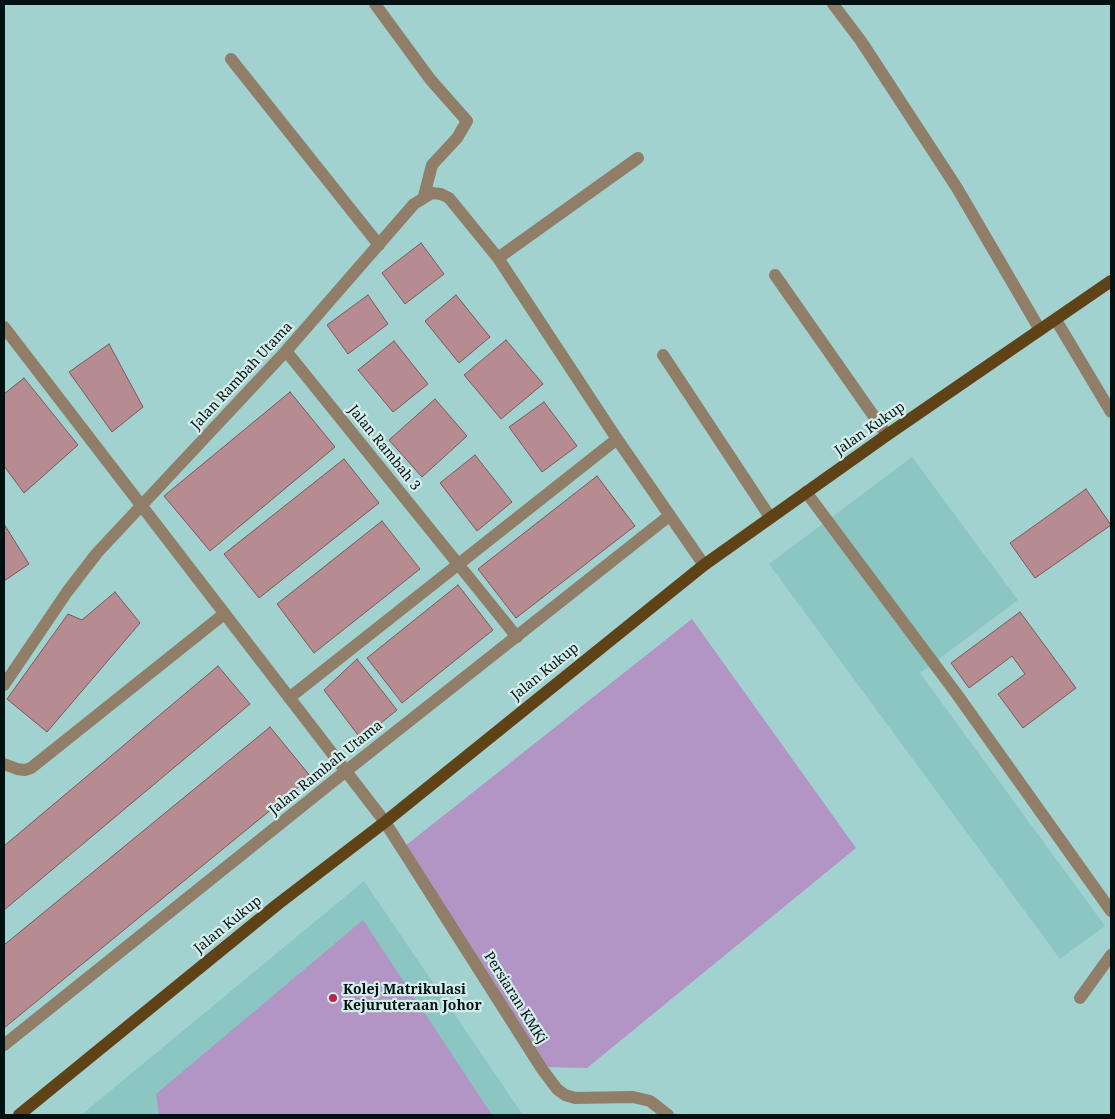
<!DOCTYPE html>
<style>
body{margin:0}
#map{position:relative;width:1115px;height:1119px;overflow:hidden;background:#a1d2d0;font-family:"Noto Serif",serif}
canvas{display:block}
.frame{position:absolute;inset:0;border:5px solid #021212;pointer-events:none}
</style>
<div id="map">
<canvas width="1115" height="1119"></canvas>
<div class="frame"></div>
</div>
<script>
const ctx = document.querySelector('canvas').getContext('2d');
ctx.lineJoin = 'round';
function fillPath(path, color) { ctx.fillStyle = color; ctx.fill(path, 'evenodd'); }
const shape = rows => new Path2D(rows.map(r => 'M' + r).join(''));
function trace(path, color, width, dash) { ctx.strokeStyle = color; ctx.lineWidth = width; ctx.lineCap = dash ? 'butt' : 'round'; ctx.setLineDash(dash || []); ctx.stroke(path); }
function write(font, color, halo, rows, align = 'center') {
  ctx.font = font + ' "Noto Serif",serif'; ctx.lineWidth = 4.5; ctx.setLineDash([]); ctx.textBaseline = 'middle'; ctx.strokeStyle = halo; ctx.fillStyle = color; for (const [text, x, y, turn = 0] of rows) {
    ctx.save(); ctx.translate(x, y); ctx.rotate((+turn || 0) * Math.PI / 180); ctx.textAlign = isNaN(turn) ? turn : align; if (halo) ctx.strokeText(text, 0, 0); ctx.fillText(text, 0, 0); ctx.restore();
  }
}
const built = shape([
 [912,457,1018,600,920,673,1105,926,1060,959,769,564],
 [364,881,523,1115,81,1115]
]);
const green = shape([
 [692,619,856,848,587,1068,544,1067,405,846],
 [363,920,492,1115,159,1115,156,1094]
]);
const building = shape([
 [421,243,444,274,405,304,382,273,421,243],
 [368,295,388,324,348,354,327,325,368,295],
 [456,295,490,337,459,363,425,321,456,295],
 [506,340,543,384,501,419,464,375,506,340],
 [394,341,428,384,393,412,358,370,394,341],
 [109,344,143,407,112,432,69,372,109,344],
 [24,378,78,445,24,493,4,466,4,394,24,378],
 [290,392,335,447,210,551,164,496,290,392],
 [435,399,467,436,422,477,389,440,435,399],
 [544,402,577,446,542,472,509,427,544,402],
 [475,455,512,502,477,531,440,483,475,455],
 [344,459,379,503,259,598,224,554,344,459],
 [597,476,635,526,516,618,478,569,597,476],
 [1086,489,1111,525,1035,578,1010,543,1086,489],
 [382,521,420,569,314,653,277,604,382,521],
 [4,524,29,564,4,581,4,524],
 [458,585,493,630,402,703,367,658,458,585],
 [115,592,140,623,47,732,7,699,68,614,82,620,115,592],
 [1020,612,1076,688,1023,728,998,694,1025,674,1012,656,969,688,951,663,1020,612],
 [357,659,397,710,361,739,324,690,357,659],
 [218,666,250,704,4,910,4,846,218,666],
 [270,727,311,777,4,1028,4,945,270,727]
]);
const minor = shape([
 [375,4,430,79,467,121,457,138,432,165,424,196],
 [833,4,861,41,957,188,1040,330],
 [231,59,379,245],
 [498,258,638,158],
 [775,275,887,435],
 [1056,320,1111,412],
 [4,327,385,822,542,1069,557,1089,565,1095,575,1098,633,1097,650,1101,668,1115],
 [286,351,517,637],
 [663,355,770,517],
 [806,492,956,693,1111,911],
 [4,685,67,592,97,553,286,351,414,204,432,193,441,194,449,198,498,258,617,439,704,565],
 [289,698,617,439],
 [4,764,17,769,25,770,31,768,224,614],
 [1080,998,1111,955],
 [4,1045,346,771,669,516]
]);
const major = shape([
 [19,1115,278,904,385,822,704,565,887,435,1111,281]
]);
const markers = [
 [333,998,5,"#b7264b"]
];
const streetNames = [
 ["Jalan Rambah Utama",242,376,-47],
 ["Jalan Kukup",870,429,-35],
 ["Jalan Rambah 3",384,448,51],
 ["Jalan Kukup",545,672,-39],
 ["Jalan Rambah Utama",326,768,-39],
 ["Jalan Kukup",228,925,-39],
 ["Persiaran KMKj",515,998,58]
];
const poiNames = [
 ["Kolej Matrikulasi",343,990],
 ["Kejuruteraan Johor",343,1006]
];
fillPath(built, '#8cc6c3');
fillPath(green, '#b294c5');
fillPath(building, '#b68c90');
trace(building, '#7d565a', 1);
trace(minor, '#907e69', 12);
trace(major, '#604217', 12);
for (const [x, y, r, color] of markers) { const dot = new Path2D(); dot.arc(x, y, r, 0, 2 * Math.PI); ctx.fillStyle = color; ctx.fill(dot); trace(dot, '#d5eeec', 2); }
write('14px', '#021212', '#d5eeec', streetNames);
write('bold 14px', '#021212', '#d5eeec', poiNames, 'left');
</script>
